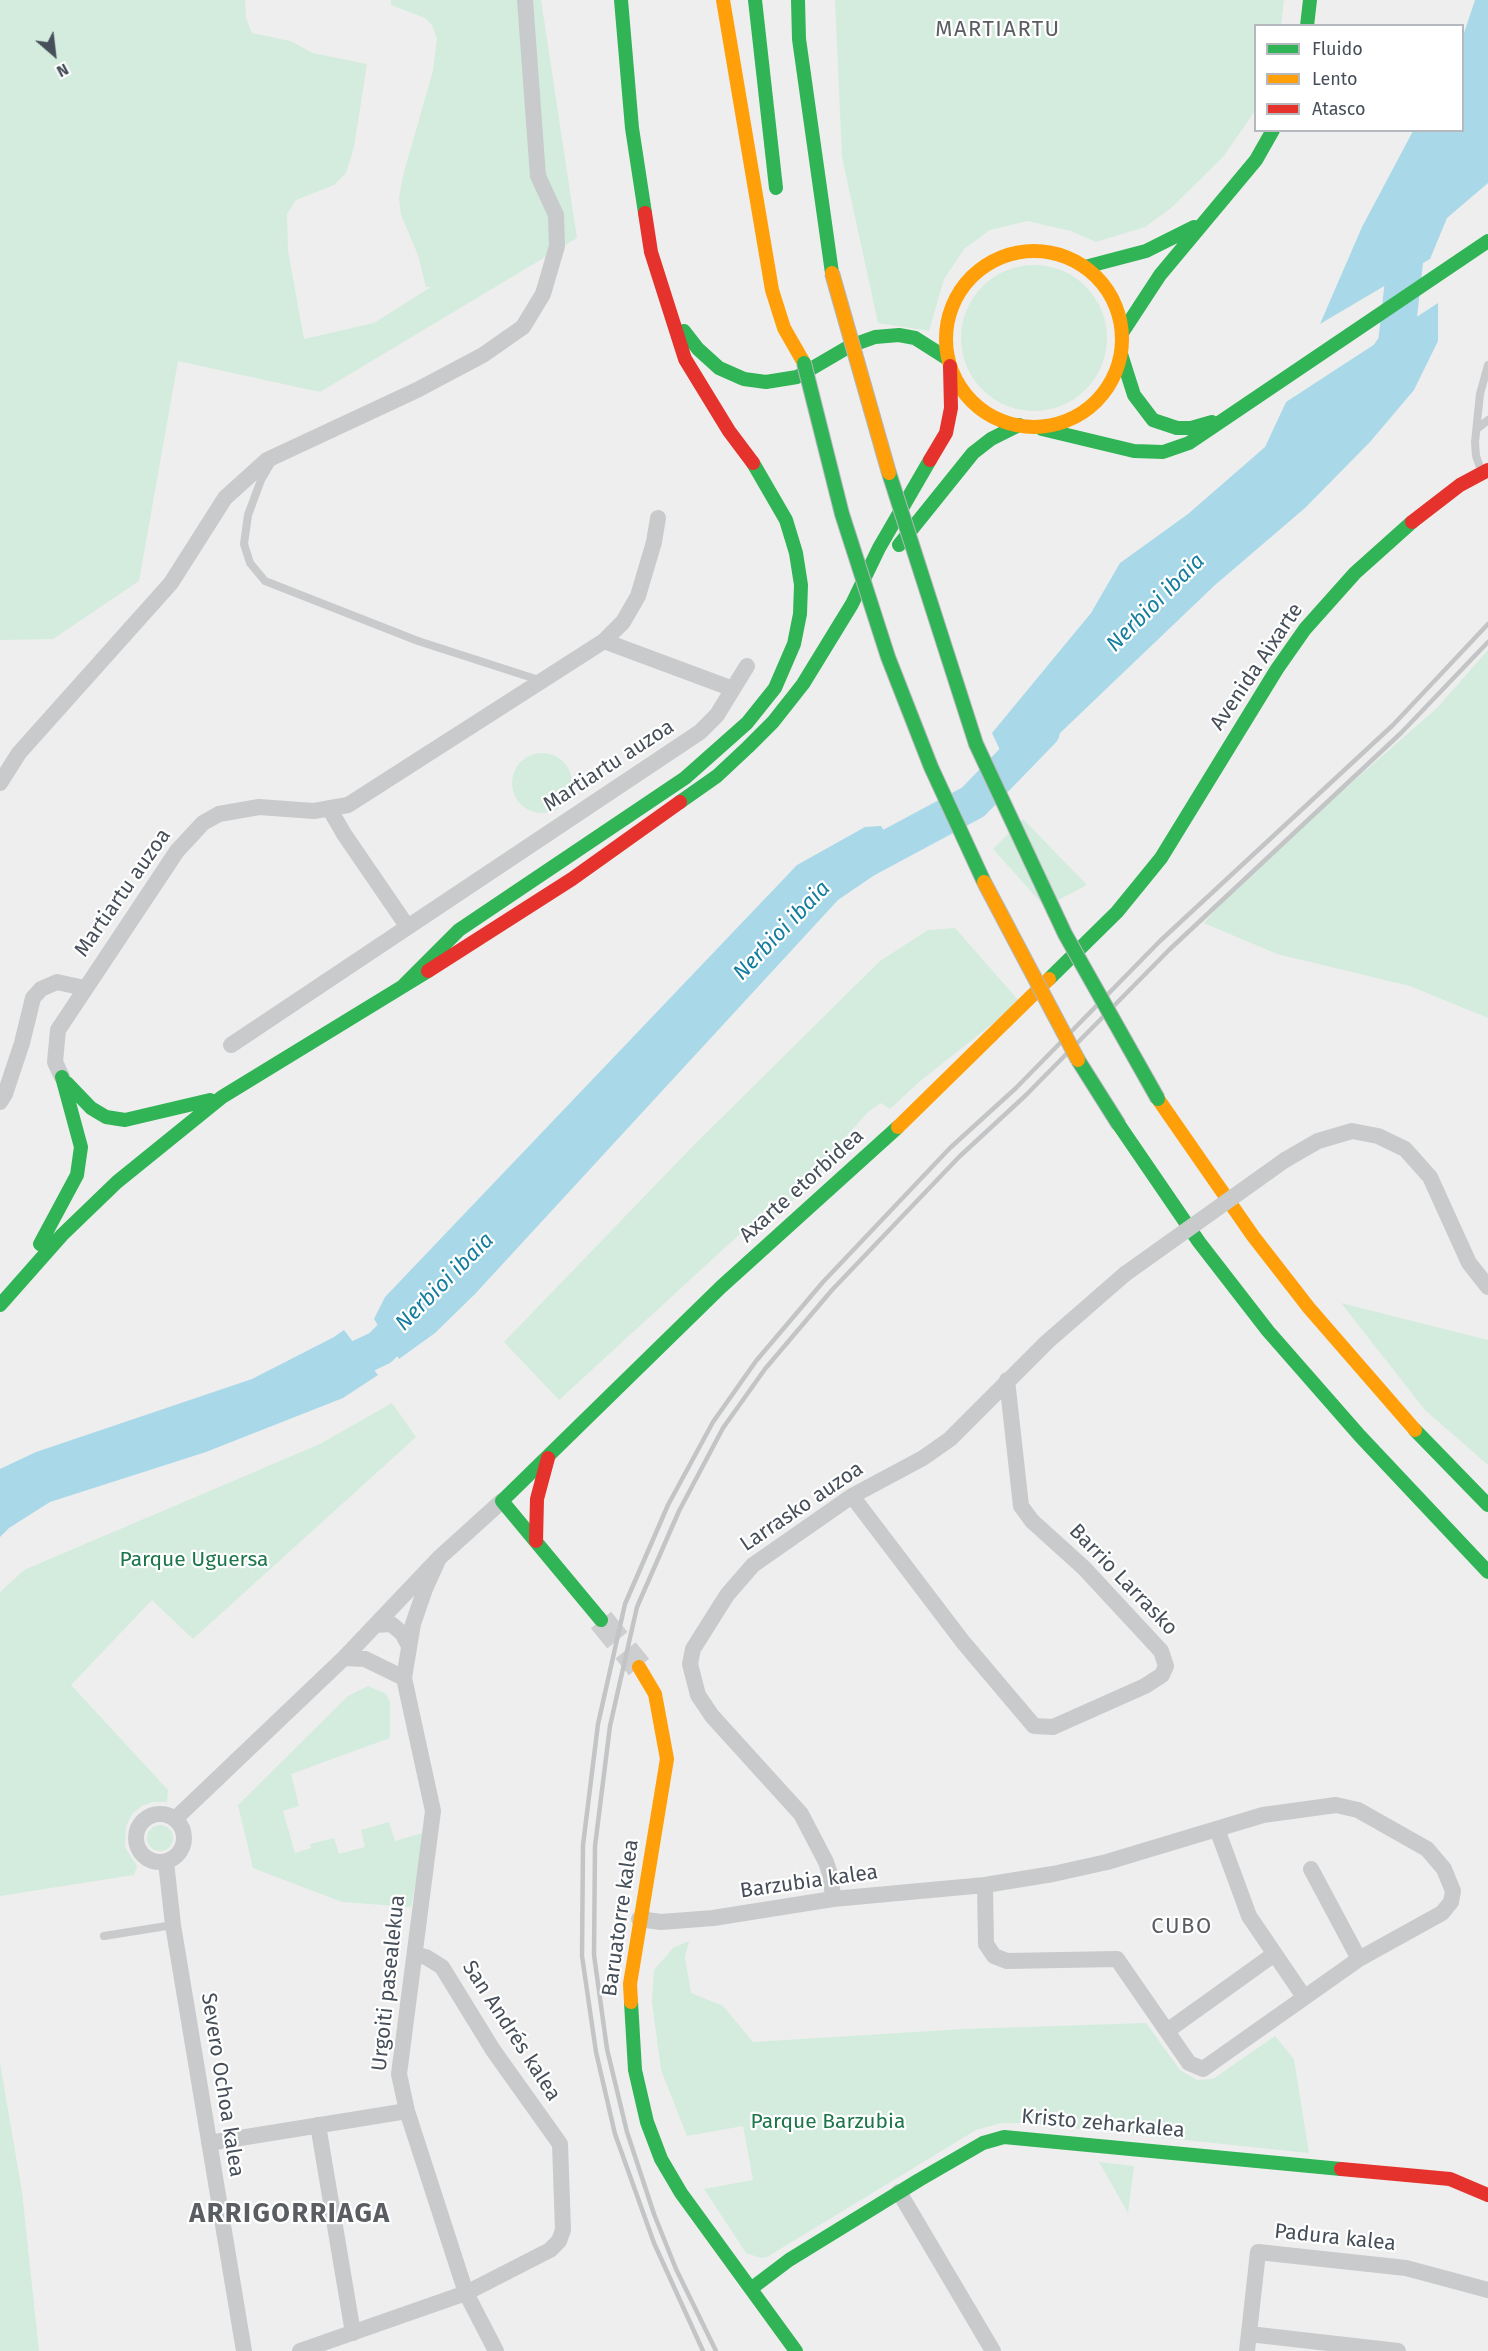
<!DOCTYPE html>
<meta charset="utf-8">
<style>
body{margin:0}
#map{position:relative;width:1488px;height:2351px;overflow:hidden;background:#eee;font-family:"Fira Sans",sans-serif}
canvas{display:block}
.legend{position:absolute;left:1254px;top:24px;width:210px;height:108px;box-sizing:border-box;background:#fff;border:2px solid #b5b9bd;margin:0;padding:8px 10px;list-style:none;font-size:18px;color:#464f59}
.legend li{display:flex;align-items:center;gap:12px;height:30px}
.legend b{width:30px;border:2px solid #b5b9bd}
.north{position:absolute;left:24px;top:24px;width:60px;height:60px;-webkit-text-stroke:4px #fff;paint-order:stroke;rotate:152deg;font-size:16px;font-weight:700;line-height:24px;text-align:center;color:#464f59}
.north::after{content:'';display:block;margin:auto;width:21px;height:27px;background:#464f59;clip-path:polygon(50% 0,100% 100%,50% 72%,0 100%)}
</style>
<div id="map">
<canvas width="1488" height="2351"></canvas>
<ul class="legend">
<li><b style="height:8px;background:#30b455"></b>Fluido</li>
<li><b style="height:8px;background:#ff9f0a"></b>Lento</li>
<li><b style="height:8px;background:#e5322d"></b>Atasco</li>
</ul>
<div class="north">N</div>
</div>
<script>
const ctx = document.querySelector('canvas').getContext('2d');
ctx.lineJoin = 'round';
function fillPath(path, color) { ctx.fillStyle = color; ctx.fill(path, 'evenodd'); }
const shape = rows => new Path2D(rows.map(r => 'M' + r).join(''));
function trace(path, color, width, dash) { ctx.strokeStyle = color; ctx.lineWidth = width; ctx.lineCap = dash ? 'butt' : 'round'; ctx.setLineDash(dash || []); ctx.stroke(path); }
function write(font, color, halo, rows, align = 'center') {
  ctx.font = font + ' "Fira Sans",sans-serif'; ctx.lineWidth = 4.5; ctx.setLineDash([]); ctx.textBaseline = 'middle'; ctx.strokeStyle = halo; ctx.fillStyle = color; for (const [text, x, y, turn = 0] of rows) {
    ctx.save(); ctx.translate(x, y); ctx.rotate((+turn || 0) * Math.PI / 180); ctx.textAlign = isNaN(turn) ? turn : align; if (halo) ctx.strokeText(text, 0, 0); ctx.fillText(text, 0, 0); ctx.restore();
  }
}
const green = shape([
 [0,0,245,0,246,18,252,33,290,41,313,53,367,64,354,147,346,173,334,185,296,200,287,214,288,251,304,339,374,323,431,287,426,287,418,255,401,215,399,197,404,172,433,71,437,39,432,25,425,18,391,5,391,0,541,0,577,238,320,392,178,361,139,581,53,639,0,640],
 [835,0,1284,0,1281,25,1256,26,1255,111,1223,157,1170,209,1145,227,1096,242,1071,231,1027,221,990,230,964,249,944,279,929,331,878,323,842,157],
 '961 338a73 73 0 1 1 146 0a73 73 0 1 1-146 0Z',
 [1488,650,1488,1018,1410,986,1277,954,1204,923,1243,878,1437,708],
 '512 783a30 30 0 1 1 60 0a30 30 0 1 1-60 0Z',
 [1023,819,1087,885,1045,907,993,849],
 [955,928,1020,1002,919,1082,890,1109,881,1103,869,1111,833,1151,839,1157,773,1219,765,1211,559,1400,504,1342,692,1147,880,961,928,930],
 [1341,1303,1488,1340,1488,1465,1425,1410],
 [392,1403,416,1437,193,1639,152,1600,71,1685,168,1790,167,1802,153,1802,142,1806,133,1813,126,1826,125,1847,137,1866,134,1875,0,1896,0,1592,24,1570,320,1444],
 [368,1686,386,1694,390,1702,390,1738,291,1774,299,1806,283,1811,295,1853,311,1848,310,1844,334,1838,339,1854,365,1847,361,1830,389,1822,395,1841,426,1832,411,1907,342,1902,253,1868,238,1805,348,1696],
 '147 1838a13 13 0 1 1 26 0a13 13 0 1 1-26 0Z',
 [689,1941,685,1957,691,1993,723,2006,753,2042,964,2029,1146,2023,1180,2070,1197,2080,1213,2079,1275,2036,1294,2059,1309,2153,1023,2123,1001,2123,976,2130,767,2257,761,2258,746,2253,704,2189,753,2180,743,2126,687,2136,661,2070,652,2002,654,1970,673,1948],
 [0,2063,22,2192,39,2351,0,2351],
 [1099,2162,1134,2166,1128,2213]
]);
const water = shape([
 [1475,0,1488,0,1488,183,1447,218,1430,259,1320,324,1362,227,1413,131,1462,130,1463,36],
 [1438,303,1438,341,1414,390,1370,442,1305,508,1215,585,1013,778,992,733,1091,613,1120,563,1188,514,1265,447,1286,402],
 [881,826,901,857,838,900,475,1294,435,1333,399,1359,374,1319,385,1297,797,865,865,827],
 [344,1330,378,1375,343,1398,206,1452,50,1502,9,1528,0,1537,0,1469,36,1452,252,1379,334,1337]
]);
const river = shape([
 [1377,372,1396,344,1409,226],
 [850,868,973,802,1042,731],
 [318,1377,380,1348,422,1306]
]);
const primaryTunnel = shape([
 [601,1620,639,1667]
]);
const lane = shape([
 [1477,429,1488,420],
 [271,463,261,480,248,515,244,544,250,563,265,581,418,641,542,681],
 [1481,470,1476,456,1475,442,1480,394,1488,365],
 [104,1936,173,1925]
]);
const street = shape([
 [604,641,733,689],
 [0,783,19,753,171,583,225,498,267,460,417,390,483,355,523,327,543,294,557,246,556,215,538,176,525,0],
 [329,808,344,834,407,926],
 [231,1045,700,732,717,715,747,666],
 [62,1077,55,1062,58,1030,177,851,203,823,219,814,259,807,314,811,348,805,604,641,623,622,638,596,654,542,658,518],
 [0,1102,5,1094,22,1043,33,998,41,989,57,982,84,988],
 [1285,1160,1318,1141,1352,1131,1378,1136,1405,1149,1430,1177,1469,1263,1488,1287],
 [852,1496,963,1642,1034,1726,1053,1727,1145,1686,1162,1675,1166,1666,1161,1651,1084,1568,1032,1521,1021,1506,1007,1380],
 [439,1558,425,1589,413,1624,404,1678,433,1811,399,2074,407,2111,466,2293,496,2351],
 [376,1625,391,1624,402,1633,409,1646],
 [344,1658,365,1659,404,1678],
 '136 1838a24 24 0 1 1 48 0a24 24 0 1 1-48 0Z',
 [175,1819,344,1658,439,1558,502,1501],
 [1217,1829,1249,1916,1304,1997],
 [166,1862,173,1925,244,2351],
 [1311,1869,1359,1959],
 [833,1899,831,1877,826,1862,801,1814,712,1716,698,1695,690,1664,693,1649,727,1595,753,1565,852,1496,923,1458,950,1439,1047,1342,1125,1274],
 [639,1919,661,1922,713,1918,833,1899,985,1885,1053,1874,1107,1862,1263,1815,1336,1805,1358,1810,1427,1849,1444,1869,1453,1891,1451,1902,1442,1913,1359,1959,1203,2069,1189,2063,1117,1959,1007,1961,994,1956,986,1944,985,1885],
 [1167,2031,1273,1955],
 [318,2125,353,2333],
 [209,2143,407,2111],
 [899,2192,993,2351],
 [1249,2334,1398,2351],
 [300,2351,466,2293,550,2250,559,2241,563,2230,560,2144,493,2050,442,1967,426,1957,416,1955],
 [1247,2351,1258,2252,1406,2268,1488,2290]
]);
const fast = shape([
 [621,0,632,128,645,213],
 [755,0,776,188],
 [798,0,799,39,832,273],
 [1307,26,1310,0],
 [1085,267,1146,251,1194,227],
 [684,331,698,349,719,368,744,379,766,382,797,377,850,346,875,337,899,335,915,338,948,359],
 [1122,333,1160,275,1256,160,1273,130],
 [1121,354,1134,395,1153,420,1177,428,1191,428,1212,422],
 [1042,429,1134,451,1163,452,1189,443,1488,241],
 [899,545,973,453,991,439,1019,425],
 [680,802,717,776,748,747,773,722,803,684,852,604,879,548,930,460],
 [1049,979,1117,912,1161,858,1277,669,1305,629,1355,573,1412,522],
 [402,987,459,930,685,778,747,723,775,688,794,644,800,614,801,585,796,553,786,520,753,463],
 [67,1083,91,1108,106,1117,125,1120,210,1100],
 [1119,1125,1199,1242,1268,1331,1360,1436,1488,1572],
 [40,1244,77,1175,81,1147,62,1077],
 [0,1305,62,1235,117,1182,222,1097,428,971],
 [1415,1430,1488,1505],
 [601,1620,502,1501,721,1287,898,1127],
 [631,2002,635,2070,647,2122,661,2159,681,2193,796,2351],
 [752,2288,789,2260,919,2180,983,2143,1004,2137,1341,2169]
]);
const slow = shape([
 [723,0,772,290,784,328,804,363],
 '946 339a88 88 0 1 1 176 0a88 88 0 1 1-176 0Z',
 [1158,1099,1253,1236,1309,1308,1415,1430],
 [898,1127,1049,979],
 [631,2002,630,1984,667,1759,655,1694,639,1667]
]);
const jam = shape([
 [645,213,651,252,685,359,729,431,753,463],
 [930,460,946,433,951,408,950,366],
 [1412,522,1460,485,1488,470],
 [428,971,572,879,680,802],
 [536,1541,537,1499,548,1458],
 [1341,2169,1450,2179,1488,2195]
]);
const rail = shape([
 [703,2351,654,2243,615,2134,596,2052,582,1956,583,1845,598,1724,625,1604,668,1505,713,1422,756,1361,823,1282,950,1148,1016,1088,1160,941,1393,725,1488,624],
 [716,2351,676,2269,654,2214,627,2132,607,2049,594,1955,595,1846,610,1726,637,1607,679,1511,723,1428,765,1369,832,1290,959,1157,1025,1096,1169,950,1401,733,1488,642]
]);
const streetBridge = shape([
 [1125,1274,1285,1160]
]);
const fastBridge = shape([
 [804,363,842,514,888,657,931,767,984,882],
 [889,473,976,744,1065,934,1158,1099],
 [1078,1060,1119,1125]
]);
const slowBridge = shape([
 [832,273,889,473],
 [984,882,1078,1060]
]);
const streetNames = [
 ["Avenida Aixarte",1257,667,-56],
 ["Martiartu auzoa",609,766,-33],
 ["Martiartu auzoa",123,893,-55],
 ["Axarte etorbidea",802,1186,-42],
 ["Larrasko auzoa",802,1507,-34],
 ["Barrio Larrasko",1123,1580,46],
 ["Barzubia kalea",809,1882,-8],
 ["Baruatorre kalea",621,1918,-82],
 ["Urgoiti pasealekua",389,1983,-84],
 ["San Andrés kalea",511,2031,57],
 ["Severo Ochoa kalea",222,2085,81],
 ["Kristo zeharkalea",1103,2124,5],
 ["Padura kalea",1335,2238,6]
];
const parkNames = [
 ["Parque Uguersa",194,1560],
 ["Parque Barzubia",828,2122]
];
const neighbourhoodNames = [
 ["MARTIARTU",998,30],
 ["CUBO",1182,1927]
];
const waterNames = [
 ["Nerbioi ibaia",1156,603,-45],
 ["Nerbioi ibaia",782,931,-46],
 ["Nerbioi ibaia",445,1282,-45]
];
const districtNames = [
 ["ARRIGORRIAGA",290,2214]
];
fillPath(green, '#d3ecde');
fillPath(water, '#a9d9e8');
trace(river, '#a9d9e8', 36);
trace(primaryTunnel, '#ccced0', 26, [26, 13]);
trace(lane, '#c8cacc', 8);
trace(street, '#c8cacc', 16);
trace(fast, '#30b455', 14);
trace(slow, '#ff9f0a', 14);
trace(jam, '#e5322d', 14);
trace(rail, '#c3c4c6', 4.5);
trace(fastBridge, '#b3b8bc', 16, []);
trace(slowBridge, '#b3b8bc', 16, []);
trace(streetBridge, '#c8cacc', 16);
trace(fastBridge, '#30b455', 14);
trace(slowBridge, '#ff9f0a', 14);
write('21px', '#464f59', '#fff', streetNames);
write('21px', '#1c754b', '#fff', parkNames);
ctx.letterSpacing = '1.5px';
write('22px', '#5a5d61', '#fff', neighbourhoodNames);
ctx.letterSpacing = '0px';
write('italic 22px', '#157d9d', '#fff', waterNames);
ctx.letterSpacing = '1.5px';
write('bold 27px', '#5a5d61', '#fff', districtNames);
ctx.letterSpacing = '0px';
</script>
